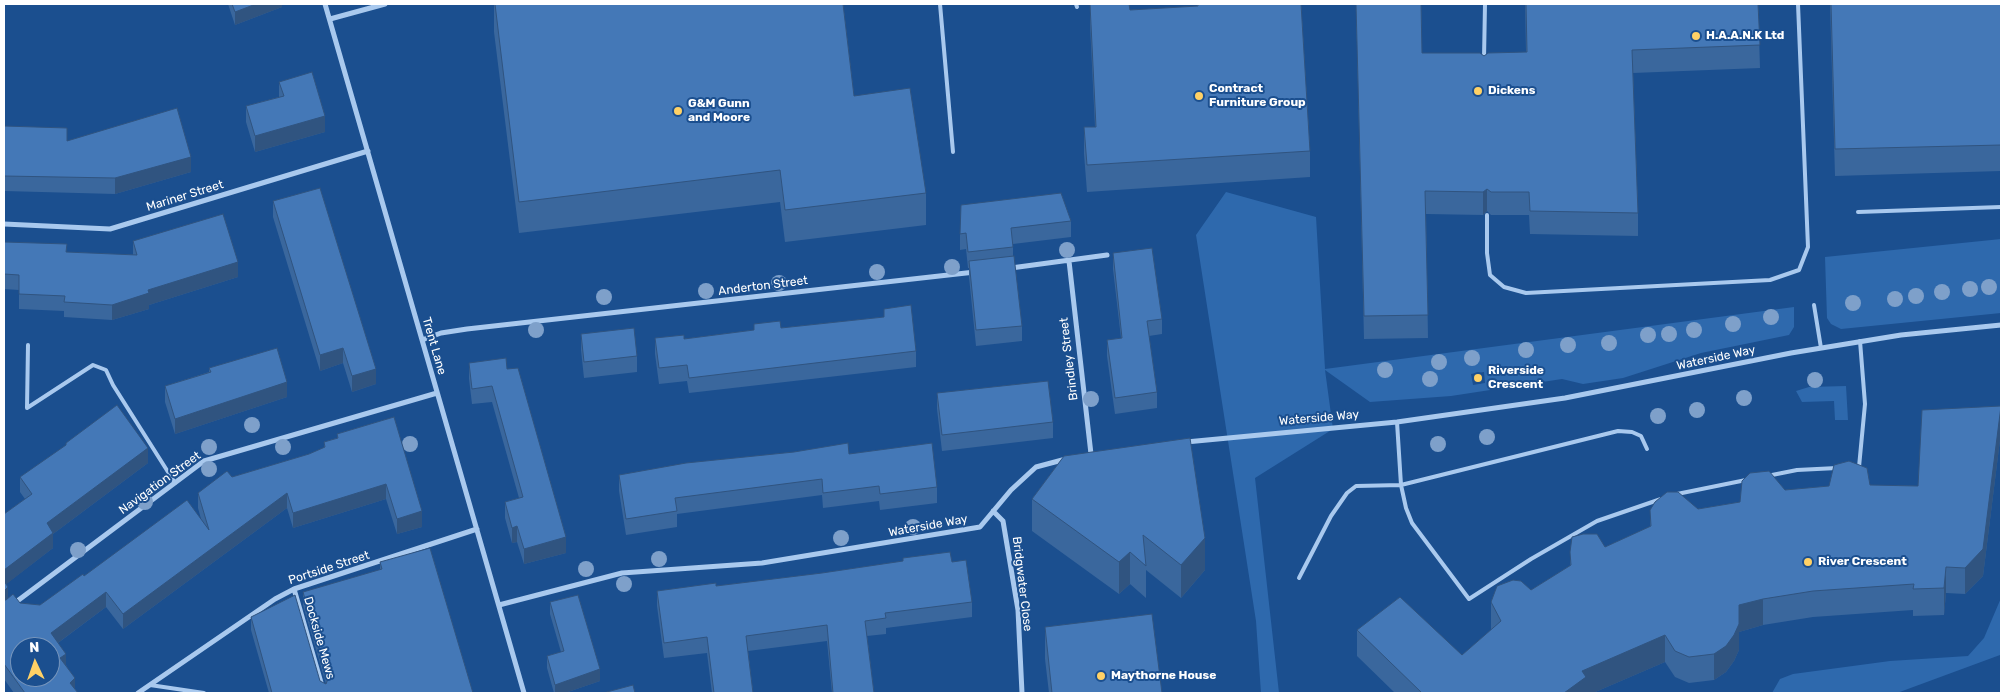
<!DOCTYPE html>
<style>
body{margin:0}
#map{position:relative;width:2005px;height:697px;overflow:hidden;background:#1b4f8f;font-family:Rubik,sans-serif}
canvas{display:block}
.frame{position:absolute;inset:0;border:5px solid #fff;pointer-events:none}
.north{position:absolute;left:10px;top:637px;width:50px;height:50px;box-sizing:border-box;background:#1b4f8f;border:1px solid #7695bc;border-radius:50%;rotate:357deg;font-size:14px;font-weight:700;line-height:20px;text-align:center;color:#fff}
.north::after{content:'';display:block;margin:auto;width:18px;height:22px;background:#ffd166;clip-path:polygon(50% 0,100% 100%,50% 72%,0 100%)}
</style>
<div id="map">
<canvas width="2005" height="697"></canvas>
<div class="frame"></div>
<div class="north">N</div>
</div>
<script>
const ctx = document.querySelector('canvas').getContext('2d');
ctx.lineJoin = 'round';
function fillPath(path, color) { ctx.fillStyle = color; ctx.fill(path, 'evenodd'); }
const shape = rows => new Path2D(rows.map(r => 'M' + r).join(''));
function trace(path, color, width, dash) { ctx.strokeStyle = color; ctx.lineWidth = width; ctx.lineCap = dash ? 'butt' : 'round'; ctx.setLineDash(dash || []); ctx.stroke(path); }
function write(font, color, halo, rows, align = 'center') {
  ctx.font = font + ' Rubik,sans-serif'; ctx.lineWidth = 4; ctx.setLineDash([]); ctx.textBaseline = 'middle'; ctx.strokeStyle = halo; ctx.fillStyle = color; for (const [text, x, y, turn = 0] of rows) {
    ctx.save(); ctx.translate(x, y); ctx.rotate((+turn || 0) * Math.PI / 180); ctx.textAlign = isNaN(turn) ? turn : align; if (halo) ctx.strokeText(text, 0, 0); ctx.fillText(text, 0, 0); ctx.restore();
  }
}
const green = shape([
 [1226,192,1316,217,1325,369,1794,307,1794,327,1789,335,1701,353,1623,378,1583,384,1562,379,1451,396,1370,402,1325,370,1333,429,1255,478,1279,693,1261,693,1256,621,1196,235],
 [1484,372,1485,383,1473,385,1471,374],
 [2001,239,2001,313,1841,329,1831,324,1827,318,1825,257],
 [1846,386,1848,420,1835,420,1834,401,1802,402,1796,391,1809,387],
 [2001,598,2000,655,1897,693,1772,693,1780,679,1793,674,1890,661,1968,656,1984,638]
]);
const service = shape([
 [940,4,953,152],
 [1076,4,1077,7],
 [1484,59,1485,4],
 [1858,212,2001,207],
 [1487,215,1487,253,1490,275,1504,287,1526,293,1770,280,1799,270,1808,247,1798,4],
 [1814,305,1821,348],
 [27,408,93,365,106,370,113,385,175,483],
 [27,408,28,345],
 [1397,422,1401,485,1406,508,1412,523,1469,599,1531,559,1597,521,1661,499],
 [1859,467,1865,404,1860,341],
 [1767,476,1797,470,1837,468],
 [1677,494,1746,480],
 [1299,578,1331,516,1347,493,1356,486,1401,485,1618,431,1632,432,1641,436,1647,449],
 [150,685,204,693]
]);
const minor = shape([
 [325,4,524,693],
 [330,19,385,4],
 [4,224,110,229,368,151],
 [1069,261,1091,454],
 [1011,268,1107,255],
 [422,340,441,333,467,329,975,272],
 [1186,442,1397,422,1565,398,1791,353,1901,335,2001,325],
 [993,511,1003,521,1018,610,1022,693],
 [294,589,324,693],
 [499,605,622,573,762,563,980,527,1011,490,1036,467,1066,459],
 [4,611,204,461,437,393],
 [138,693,275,599,294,589,477,529]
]);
const trees = [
 [1067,250],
 [952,267],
 [877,272],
 [779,283],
 [1989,287],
 [1970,289],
 [706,291],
 [1942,292],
 [1916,296],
 [604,297],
 [1895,299],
 [1853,303],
 [1771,317],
 [1733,324],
 [536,330],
 [1694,330],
 [1669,334],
 [1648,335],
 [1609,343],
 [1568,345],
 [1526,350],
 [1472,358],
 [1439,362],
 [1385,370],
 [1430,379],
 [1815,380],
 [1744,398],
 [1091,399],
 [1697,410],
 [1658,416],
 [252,425],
 [1487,437],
 [410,444],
 [1438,444],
 [209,447],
 [283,447],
 [209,469],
 [145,502],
 [913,527],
 [841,538],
 [78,550],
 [659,559],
 [586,569],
 [624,584]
];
const wall = shape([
 [228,4,282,4,282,7,235,25],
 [494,4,843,4,854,96,926,193,926,225,785,242,780,202,519,233,494,32],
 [1090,4,1130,10,1197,6,1197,4,1301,4,1310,151,1310,177,1087,192,1084,154,1084,127,1095,127,1090,25],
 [1356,4,1421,4,1422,53,1484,56,1526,52,1525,4,1758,4,1760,68,1633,73,1638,213,1638,236,1530,234,1529,215,1491,215,1487,211,1483,215,1426,214,1428,338,1364,339],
 [1830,4,2001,4,2001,171,1835,176],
 [279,82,325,132,255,152,246,122,246,106,279,97],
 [4,126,67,141,191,172,115,194,4,191],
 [273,201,376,384,352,392,343,363,320,371,273,217],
 [1071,221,1071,237,1013,244,1013,256,1022,326,1022,341,976,346,969,277,969,268,968,268,966,249,960,250,960,234],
 [133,241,238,277,149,305,149,309,112,320,64,317,64,311,19,309,19,290,4,289,4,242,67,252,133,255],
 [1113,253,1162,319,1162,334,1149,336,1157,392,1157,408,1115,414,1107,356,1107,340,1121,338,1113,269],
 [884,309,916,351,916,367,689,393,687,381,659,384,655,354,655,338,684,339,754,330,754,324,781,328,884,317],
 [581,334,637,356,637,372,584,378,581,350],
 [469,363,507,369,566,553,524,564,517,542,512,543,505,518,505,502,519,498,492,402,472,404,469,379],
 [209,368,287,397,175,434,165,402,165,386,209,372],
 [937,393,1053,422,1053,438,942,451,937,409],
 [394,417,422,527,397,534,386,499,293,528,287,508,123,629,106,607,58,643,75,689,78,693,14,693,4,679,4,514,25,499,20,492,20,477,148,463,53,534,53,548,6,584,8,598,20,603,40,605,84,576,201,519,198,508,198,493,232,477,309,454,324,448,324,442,337,438,337,434],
 [2001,432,1983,576,1965,594,1946,593,1944,615,1913,616,1913,610,1813,617,1763,625,1739,632,1739,650,1734,661,1726,672,1714,680,1689,683,1675,677,1665,662,1593,693,1395,693,1357,656,1357,630,1462,655,1491,630,1491,602,1531,590,1570,566,1570,552,1605,547,1650,527,1650,510,1698,509,1740,502,1785,490,1829,486,1870,485,1918,486],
 [849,454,937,487,937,503,880,510,879,501,823,508,822,495,677,514,677,527,626,535,619,491,619,475],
 [1064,456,1205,570,1181,598,1146,570,1146,598,1130,584,1119,594,1032,531,1032,499],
 [380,562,473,693,269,693,251,630,251,617,320,681,326,684,303,605,303,592,380,570],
 [952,562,972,602,972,617,886,628,886,634,867,636,874,693,832,693,827,641,748,651,753,693,712,693,707,653,664,658,657,606,657,591,716,586],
 [550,602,600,681,565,693,554,693,547,668,547,656,561,652,550,614],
 [1045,627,1162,693,1049,693,1045,659]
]);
const shadedWall = shape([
 [256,4,282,4,282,7,235,25,235,12],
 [325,116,325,132,255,152,255,136],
 [191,157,191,172,115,194,115,178],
 [1487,189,1487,211,1483,215,1483,192],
 [238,262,238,277,149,305,149,309,112,320,112,305,148,290],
 [343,348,343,363,320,371,320,355],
 [376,369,376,384,352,392,352,376],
 [287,382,287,397,175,434,175,419],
 [2001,406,2001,432,1983,576,1965,594,1965,568],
 [148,448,148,463,53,534,53,548,4,586,4,570,47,523],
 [386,484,386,499,293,528,293,513],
 [287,493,287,508,123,629,123,614],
 [422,511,422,527,397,534,397,519],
 [517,526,517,542,512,543,512,528],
 [566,537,566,553,524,564,524,549],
 [1205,538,1205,570,1181,598,1181,565],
 [1130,552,1130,584,1119,594,1119,562],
 [1946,567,1946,593,1944,615,1944,588],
 [8,587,8,602,4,606,4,591],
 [106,592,106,607,51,648,51,633],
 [1763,599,1763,625,1739,632,1739,650,1734,661,1726,672,1714,680,1714,654,1739,605],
 [1665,635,1665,662,1593,693,1564,693,1582,671],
 [66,654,66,669,60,658],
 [600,669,600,681,565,693,555,693,555,685],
 [75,678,75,693,70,683]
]);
const building = shape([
 [232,4,256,4,235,12,232,4],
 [495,4,843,4,854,96,910,88,926,193,785,210,780,170,519,202,495,4],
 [1090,4,1129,4,1130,10,1198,6,1198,4,1301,4,1310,151,1087,165,1084,127,1096,127,1090,4],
 [1356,4,1421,4,1422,53,1480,53,1484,56,1488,53,1527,52,1526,4,1758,4,1760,45,1632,50,1638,213,1530,211,1529,192,1491,192,1487,189,1483,192,1425,191,1428,315,1364,316,1356,4],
 [1831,4,2001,4,2001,145,1835,149,1831,4],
 [312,72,325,116,255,136,246,106,284,96,279,82,312,72],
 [177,108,191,157,115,178,4,176,4,126,67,128,67,141,177,108],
 [320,188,376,369,352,376,343,348,320,355,273,201,320,188],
 [1061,193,1071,221,1011,228,1013,247,968,252,966,233,960,234,961,205,1061,193],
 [223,214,238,262,148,290,149,293,112,305,64,302,65,296,19,294,19,275,4,274,4,242,67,244,66,252,137,255,133,241,223,214],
 [1152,248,1162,319,1147,321,1157,392,1115,398,1107,340,1122,338,1113,253,1152,248],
 [1014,256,1022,326,976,330,969,261,1014,256],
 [911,305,916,351,689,378,687,365,659,368,655,338,684,335,684,339,754,330,754,324,780,321,781,328,884,317,884,309,911,305],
 [634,328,637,356,584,362,581,334,634,328],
 [277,348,287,382,175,419,165,386,211,372,209,368,277,348],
 [506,358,507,369,518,368,566,537,524,549,517,526,512,528,505,502,523,497,492,386,472,389,469,363,506,358],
 [1048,381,1053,422,942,435,937,393,1048,381],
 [117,405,148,448,47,523,53,533,4,570,4,514,32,494,20,477,66,445,66,443,117,405],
 [2001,406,1983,549,1965,568,1946,567,1944,588,1913,589,1914,584,1813,591,1763,599,1739,605,1739,624,1734,635,1726,646,1714,654,1689,657,1675,651,1665,635,1582,671,1586,677,1564,693,1422,693,1357,630,1400,597,1462,655,1501,621,1491,602,1497,586,1513,580,1521,581,1531,590,1571,565,1570,552,1572,537,1583,534,1597,534,1605,547,1651,526,1650,510,1655,502,1667,492,1678,492,1698,509,1740,502,1742,481,1750,473,1769,471,1785,490,1829,486,1834,465,1849,461,1867,468,1870,485,1918,486,1922,410,2001,406],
 [394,417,422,511,397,519,386,484,293,513,287,493,123,614,106,592,51,633,66,654,60,658,75,678,70,683,78,693,25,693,4,664,4,600,6,600,13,594,20,603,40,605,83,574,84,576,187,500,209,530,198,493,227,471,232,477,309,454,325,447,324,442,338,438,337,434,394,417],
 [20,647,50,647,50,677,20,677,20,647],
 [1190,438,1205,538,1181,565,1143,535,1146,566,1130,552,1119,562,1032,499,1064,456,1190,438],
 [848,443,849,454,932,443,937,487,880,494,879,486,823,493,822,479,675,498,677,511,626,519,619,475,686,463,794,452,848,443],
 [430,548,473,693,272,693,251,617,295,595,320,681,326,684,328,679,303,592,382,569,380,562,430,548],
 [950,552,952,562,966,560,972,602,885,613,886,618,865,621,874,693,833,693,827,625,746,636,753,693,714,693,707,637,664,643,657,591,716,583,716,586,822,573,903,561,903,558,950,552],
 [4,581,8,587,4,591,4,581],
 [578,595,600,669,555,685,547,656,564,651,550,602,578,595],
 [1152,614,1162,693,1052,693,1045,627,1152,614],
 [633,685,635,693,603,693,633,685]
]);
const markers = [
 [1696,36,5,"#ffd166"],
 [1478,91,5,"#ffd166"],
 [1199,96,5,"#ffd166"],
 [678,111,5,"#ffd166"],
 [1478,378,5,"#ffd166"],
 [1808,562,5,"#ffd166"],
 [1101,676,5,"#ffd166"]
];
const poiNames = [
 ["H.A.A.N.K Ltd",1706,36],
 ["Contract",1209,89],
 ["Furniture Group",1209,103],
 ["Dickens",1488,91],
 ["G&M Gunn",688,104],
 ["and Moore",688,118],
 ["Riverside",1488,371],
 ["Crescent",1488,385],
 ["River Crescent",1818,562],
 ["Maythorne House",1111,676]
];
const streetNames = [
 ["Mariner Street",185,196,-17],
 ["Anderton Street",763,286,-7],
 ["Trent Lane",434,346,74],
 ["Waterside Way",1716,358,-12],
 ["Brindley Street",1069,359,-97],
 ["Waterside Way",1319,418,-5],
 ["Navigation Street",160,483,-36],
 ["Waterside Way",928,526,-10],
 ["Portside Street",329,568,-18],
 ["Bridgwater Close",1022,584,83],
 ["Dockside Mews",319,638,74]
];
fillPath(green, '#2e69ad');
trace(service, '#a9c9ee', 4);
trace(minor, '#a9c9ee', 5);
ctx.fillStyle = '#7ea0ca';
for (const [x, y] of trees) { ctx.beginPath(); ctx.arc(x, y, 8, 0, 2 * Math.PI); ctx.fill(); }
fillPath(wall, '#3a679d');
fillPath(shadedWall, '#305480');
fillPath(building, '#4478b7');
trace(building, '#305480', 1);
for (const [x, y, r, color] of markers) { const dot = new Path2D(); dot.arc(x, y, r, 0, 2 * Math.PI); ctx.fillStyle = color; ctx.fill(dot); trace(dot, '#1b4f8f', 2); }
write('bold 12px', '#fff', '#1b4f8f', poiNames, 'left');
write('12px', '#fff', '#1b4f8f', streetNames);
</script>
